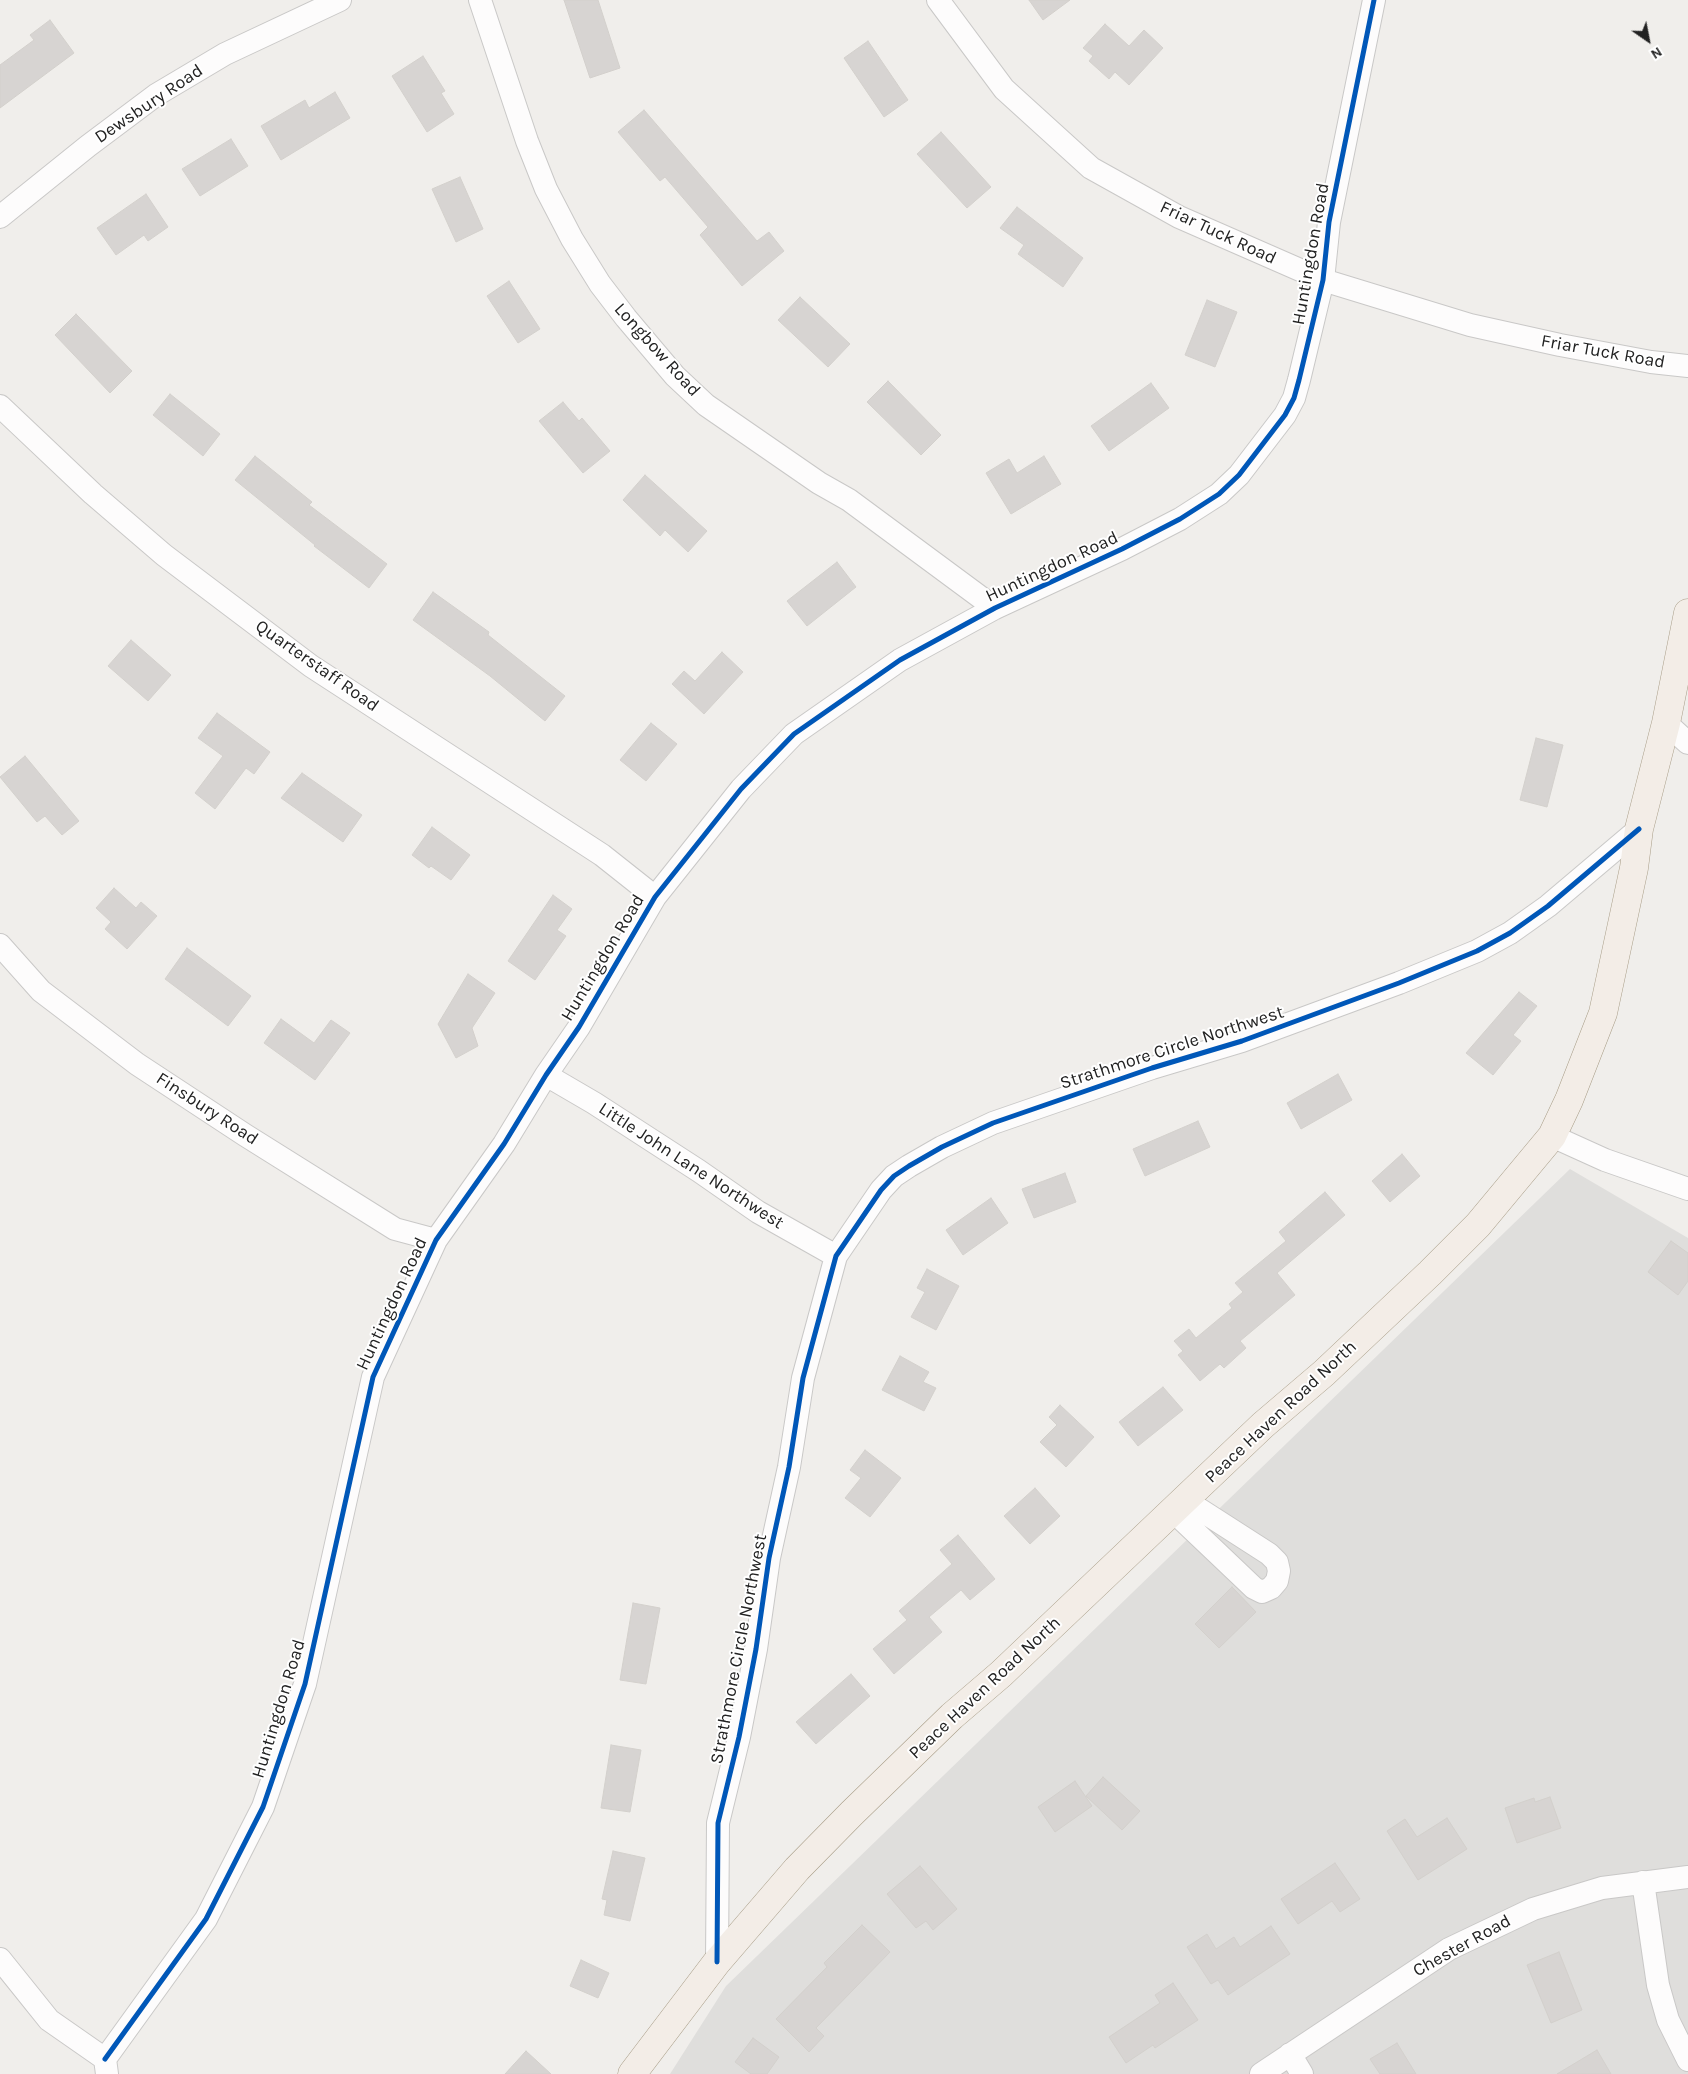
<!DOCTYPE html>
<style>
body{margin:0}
#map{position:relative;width:1688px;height:2074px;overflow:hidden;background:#f0eeeb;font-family:Karla,sans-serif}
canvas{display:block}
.north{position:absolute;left:1623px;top:15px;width:50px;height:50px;-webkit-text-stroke:4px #fff;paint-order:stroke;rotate:147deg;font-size:14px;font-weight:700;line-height:20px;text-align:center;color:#222}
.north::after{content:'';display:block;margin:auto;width:18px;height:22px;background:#222;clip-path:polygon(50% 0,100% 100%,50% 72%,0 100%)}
</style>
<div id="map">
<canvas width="1688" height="2074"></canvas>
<div class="north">N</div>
</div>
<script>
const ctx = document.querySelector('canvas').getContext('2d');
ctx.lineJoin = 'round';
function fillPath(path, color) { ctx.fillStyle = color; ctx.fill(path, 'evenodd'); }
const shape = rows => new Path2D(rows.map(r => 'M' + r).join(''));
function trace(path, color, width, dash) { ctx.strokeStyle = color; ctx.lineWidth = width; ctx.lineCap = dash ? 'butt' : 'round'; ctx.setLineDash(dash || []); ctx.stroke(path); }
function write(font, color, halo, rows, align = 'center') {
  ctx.font = font + ' Karla,sans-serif'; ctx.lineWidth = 4; ctx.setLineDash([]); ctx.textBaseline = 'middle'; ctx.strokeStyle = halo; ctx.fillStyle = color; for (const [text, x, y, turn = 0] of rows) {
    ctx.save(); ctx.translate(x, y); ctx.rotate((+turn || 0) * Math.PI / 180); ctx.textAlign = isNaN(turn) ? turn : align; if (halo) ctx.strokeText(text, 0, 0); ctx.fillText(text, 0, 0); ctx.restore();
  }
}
const residential = shape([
 [1570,1169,1688,1238,1688,2074,670,2074,726,1986]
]);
const building = shape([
 [564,0,598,0,620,68,590,78,564,0],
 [1029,0,1070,0,1043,20,1029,0],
 [50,20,74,53,0,108,0,65,34,40,30,35,50,20],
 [1105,24,1129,46,1144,30,1163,48,1129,85,1115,72,1109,79,1089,61,1093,56,1083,48,1105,24],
 [868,41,908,100,884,117,844,58,868,41],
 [423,56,445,91,441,93,454,114,427,132,392,76,423,56],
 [335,92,350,118,281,160,261,126,305,100,309,108,335,92],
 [644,110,757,241,769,232,784,251,742,286,700,235,708,227,665,177,660,181,618,132,644,110],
 [941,132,991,187,967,208,917,154,941,132],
 [231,139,248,166,200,196,182,169,231,139],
 [460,177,483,229,456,242,432,189,460,177],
 [146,194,168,227,148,241,144,235,116,255,97,228,146,194],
 [1017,207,1083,258,1063,287,1018,254,1024,245,1000,228,1017,207],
 [509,281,540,329,518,343,487,296,509,281],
 [800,297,850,344,828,367,778,320,800,297],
 [1207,300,1237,312,1215,367,1185,355,1207,300],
 [76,314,132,371,110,393,55,335,76,314],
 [888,381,941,435,921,455,867,402,888,381],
 [1151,383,1169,408,1109,451,1091,426,1151,383],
 [170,394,220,434,203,456,153,415,170,394],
 [563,402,579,421,582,418,610,451,583,473,539,421,563,402],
 [255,456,312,502,309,505,387,564,369,588,314,546,315,545,235,480,255,456],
 [1044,456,1061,484,1011,514,986,473,1009,459,1017,473,1044,456],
 [645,475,707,531,688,552,665,530,660,536,623,500,645,475],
 [837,562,856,587,807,626,787,601,837,562],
 [433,592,489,632,488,635,565,696,545,721,490,676,413,620,433,592],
 [131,640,171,675,148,701,108,666,131,640],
 [722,652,743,672,704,714,672,684,684,671,695,681,722,652],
 [217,713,270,752,254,774,246,768,215,809,195,793,223,756,198,738,217,713],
 [651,723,677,744,646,781,620,760,651,723],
 [1536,738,1563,745,1547,807,1520,800,1536,738],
 [25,756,79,821,62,835,45,816,37,822,0,777,25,756],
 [302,773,362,815,343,842,281,798,302,773],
 [432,827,470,855,451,880,431,866,429,868,412,855,432,827],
 [114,888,136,908,141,902,157,916,127,949,105,929,111,922,96,908,114,888],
 [553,895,572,909,557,930,566,936,535,980,508,961,553,895],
 [187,948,251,996,228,1026,165,979,187,948],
 [468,974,495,993,472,1028,478,1046,456,1058,438,1024,468,974],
 [1519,992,1537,1006,1513,1035,1521,1041,1493,1075,1466,1053,1519,992],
 [281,1019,314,1043,331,1020,350,1033,315,1080,264,1043,281,1019],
 [1338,1074,1352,1100,1301,1129,1287,1103,1338,1074],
 [1198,1121,1210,1147,1145,1176,1133,1149,1198,1121],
 [1402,1154,1420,1176,1390,1202,1372,1181,1402,1154],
 [1065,1173,1076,1202,1034,1218,1022,1189,1065,1173],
 [1325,1192,1345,1215,1277,1273,1295,1295,1240,1341,1246,1348,1224,1368,1220,1364,1200,1381,1178,1355,1183,1351,1174,1341,1189,1329,1196,1338,1232,1308,1229,1304,1243,1292,1235,1283,1286,1241,1279,1232,1325,1192],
 [991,1198,1008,1223,963,1255,946,1230,991,1198],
 [1671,1241,1688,1253,1688,1281,1678,1295,1648,1272,1671,1241],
 [927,1269,959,1286,936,1330,911,1317,925,1292,917,1288,927,1269],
 [900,1356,929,1372,923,1382,936,1388,924,1411,882,1390,900,1356],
 [1163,1387,1183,1410,1138,1446,1119,1422,1163,1387],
 [1060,1405,1094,1437,1066,1467,1040,1442,1057,1425,1049,1417,1060,1405],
 [865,1450,901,1478,870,1517,845,1498,861,1478,850,1470,865,1450],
 [1035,1488,1060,1516,1030,1544,1004,1516,1035,1488],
 [958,1535,995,1579,970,1600,961,1590,929,1617,942,1632,894,1674,873,1649,907,1620,899,1611,952,1564,940,1550,958,1535],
 [1232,1587,1256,1612,1219,1648,1195,1624,1232,1587],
 [633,1603,660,1608,646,1684,620,1680,633,1603],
 [851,1674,870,1696,816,1744,796,1722,851,1674],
 [611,1745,641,1750,630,1812,601,1808,611,1745],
 [1103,1777,1140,1811,1122,1830,1086,1796,1103,1777],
 [1075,1781,1092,1806,1055,1832,1038,1807,1075,1781],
 [1550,1797,1561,1828,1517,1843,1505,1808,1534,1798,1535,1802,1550,1797],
 [1447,1818,1467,1849,1418,1880,1387,1831,1405,1819,1417,1837,1447,1818],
 [613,1851,645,1858,630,1921,604,1915,607,1900,602,1899,613,1851],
 [1335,1863,1360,1899,1340,1912,1332,1901,1298,1924,1281,1899,1335,1863],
 [920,1866,957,1909,933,1930,926,1921,916,1928,887,1894,920,1866],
 [862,1925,890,1952,816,2028,824,2036,809,2052,776,2019,827,1967,824,1963,862,1925],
 [1271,1926,1290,1954,1228,1995,1218,1980,1211,1984,1187,1947,1207,1934,1216,1949,1234,1937,1240,1947,1271,1926],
 [1559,1952,1582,2010,1551,2023,1527,1965,1559,1952],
 [581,1960,609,1973,598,1998,570,1986,581,1960],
 [1173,1983,1198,2020,1155,2048,1153,2045,1126,2063,1109,2037,1160,2003,1155,1995,1173,1983],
 [753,2038,779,2057,767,2074,751,2074,735,2062,753,2038],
 [1397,2043,1416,2074,1380,2074,1370,2059,1397,2043],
 [1597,2050,1611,2074,1557,2074,1597,2050],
 [526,2051,551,2074,505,2074,526,2051]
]);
const minor = shape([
 [480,0,527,141,546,189,572,239,600,284,626,318,675,376,706,405,819,483,849,500,995,608],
 [938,0,1004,89,1091,168,1179,217,1323,280,1470,325,1560,345,1651,362,1688,366],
 [0,217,88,146,156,95,225,54,340,0],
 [0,406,93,494,164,555,311,666,602,855,655,897],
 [1666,723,1688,743],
 [0,945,41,991,137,1064,245,1135,395,1229,436,1240],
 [546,1075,594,1103,699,1171,758,1212,836,1256],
 [1552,1136,1605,1160,1688,1189],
 [1173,1511,1254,1588,1262,1592,1271,1588,1277,1581,1279,1571,1277,1562,1269,1554,1185,1500],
 [1643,1882,1658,1985,1668,2020,1688,2060],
 [0,1959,49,2020,105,2059,107,2074],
 [717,1962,718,1823,739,1737,756,1649,769,1558,789,1467,803,1378,836,1256,881,1190,894,1176,909,1166,942,1147,993,1123,1152,1068,1242,1041,1399,983,1477,951,1510,933,1548,906,1639,829],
 [1290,2054,1302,2074],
 [105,2059,206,1919,263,1807,305,1684,373,1377,436,1240,504,1144,546,1075,579,1027,655,897,741,789,794,734,900,660,995,608,1122,549,1180,519,1219,494,1239,475,1285,415,1294,398,1299,380,1323,280,1329,222,1374,0],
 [1261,2074,1449,1949,1533,1909,1602,1888,1688,1877]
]);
const major = shape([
 [632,2074,717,1962,797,1869,852,1813,952,1716,1001,1674,1263,1425,1324,1373,1430,1273,1478,1225,1552,1136,1569,1100,1603,1013,1634,868,1639,829,1666,723,1688,613]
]);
const cycleway = shape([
 [717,1962,718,1823,739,1737,756,1649,769,1558,789,1467,803,1378,836,1256,881,1190,894,1176,909,1166,942,1147,993,1123,1152,1068,1242,1041,1399,983,1477,951,1510,933,1548,906,1639,829],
 [105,2059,206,1919,263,1807,305,1684,373,1377,436,1240,504,1144,546,1075,579,1027,655,897,741,789,794,734,900,660,995,608,1122,549,1180,519,1219,494,1239,475,1285,415,1294,398,1299,380,1323,280,1329,222,1374,0]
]);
const streetNames = [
 ["Dewsbury Road",149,104,-34],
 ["Friar Tuck Road",1218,233,25],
 ["Huntingdon Road",1311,254,-80],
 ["Longbow Road",657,350,48],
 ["Friar Tuck Road",1603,352,10],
 ["Huntingdon Road",1052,567,-25],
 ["Quarterstaff Road",317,666,35],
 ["Huntingdon Road",603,958,-59],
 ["Strathmore Circle Northwest",1172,1048,-18],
 ["Finsbury Road",207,1109,33],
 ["Little John Lane Northwest",691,1166,33],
 ["Huntingdon Road",392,1304,-65],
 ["Peace Haven Road North",1281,1412,-43],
 ["Strathmore Circle Northwest",739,1649,-79],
 ["Peace Haven Road North",985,1688,-43],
 ["Huntingdon Road",279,1709,-73],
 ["Chester Road",1462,1946,-29]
];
fillPath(residential, '#dfdedc');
fillPath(building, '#d7d4d2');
trace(building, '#d3d0cc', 1);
trace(minor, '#c9c8c7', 24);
trace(major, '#a79c86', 29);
trace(minor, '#fdfcfc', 22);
trace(major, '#f3ede7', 28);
trace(cycleway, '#0057b8', 5);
write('18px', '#222', '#fff', streetNames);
</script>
